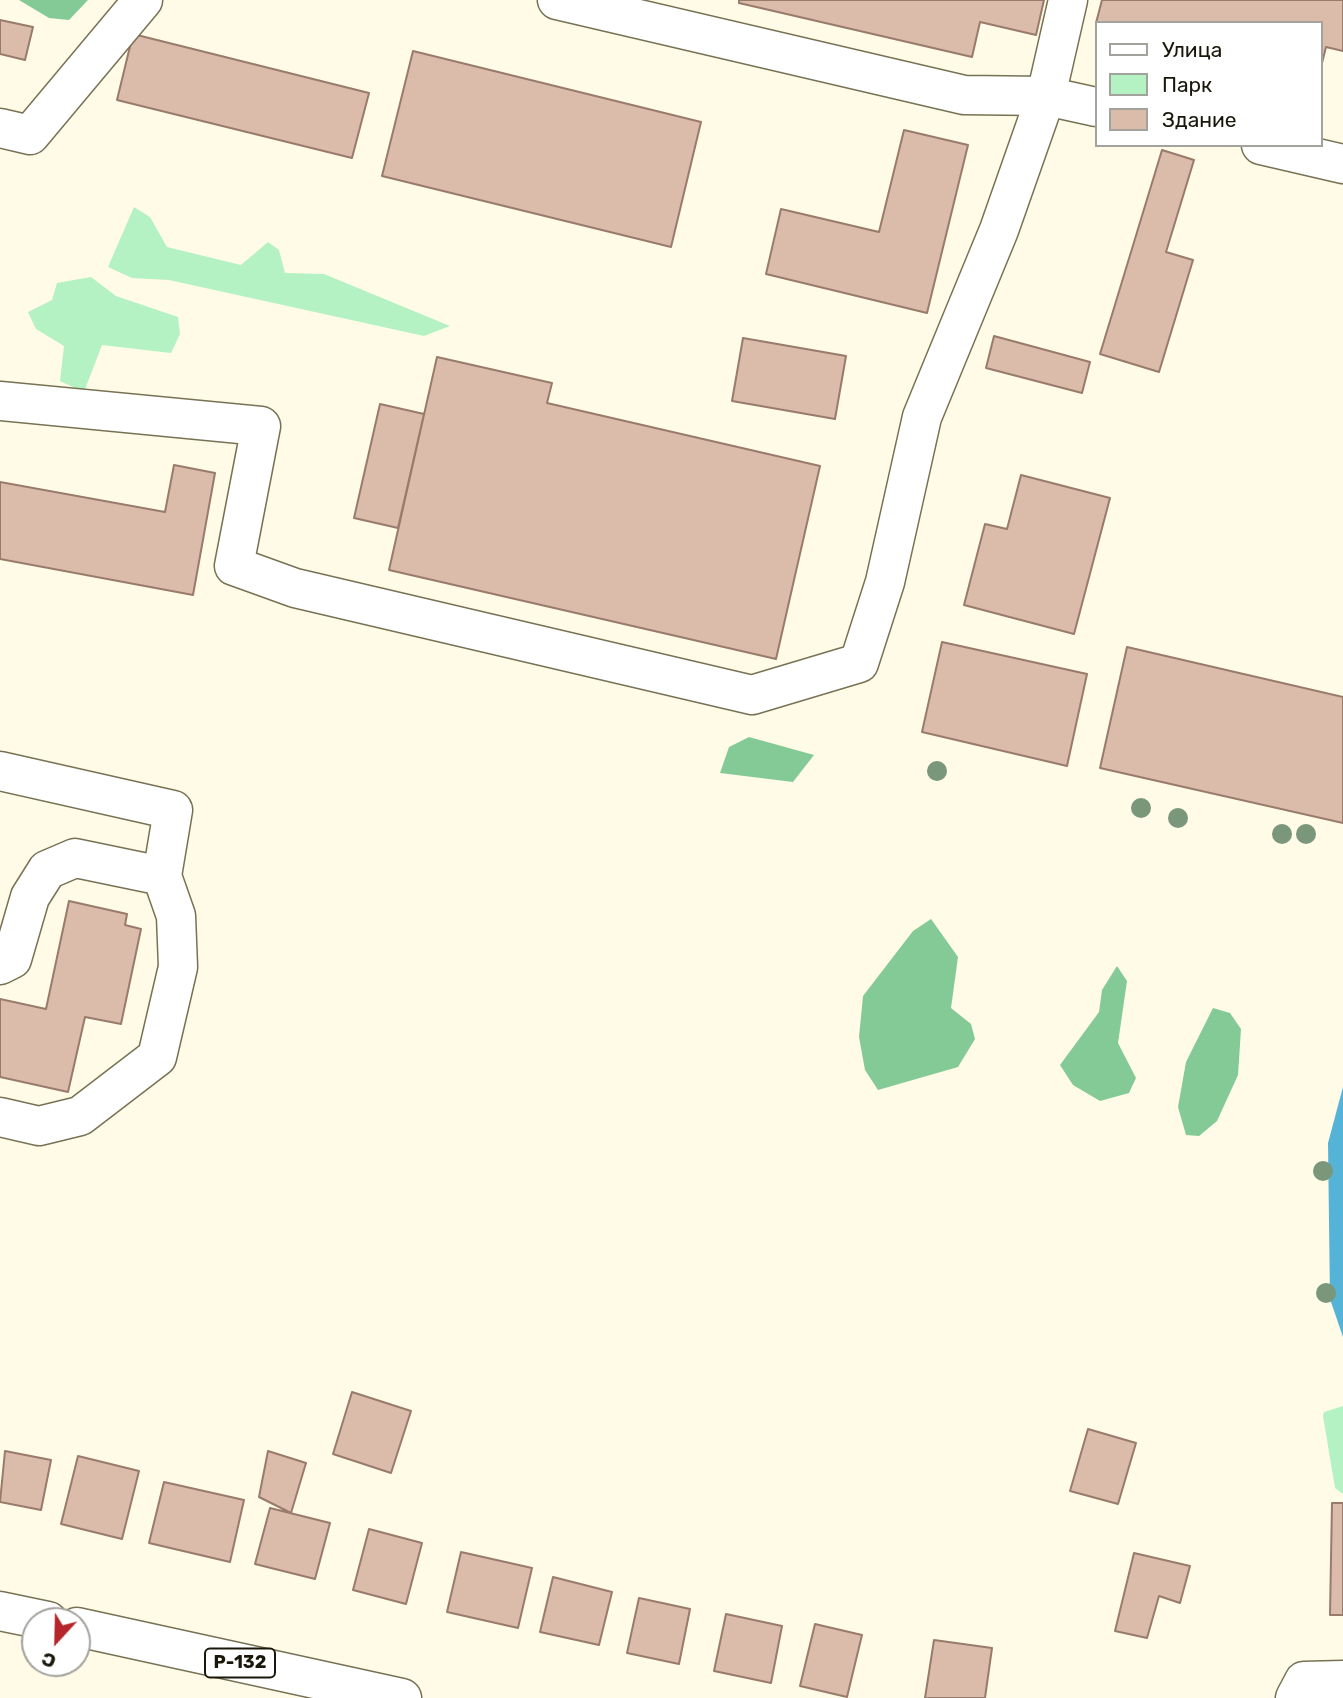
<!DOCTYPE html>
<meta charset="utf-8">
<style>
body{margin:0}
#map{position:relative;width:1343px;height:1698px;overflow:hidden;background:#fffbe7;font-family:Rubik,sans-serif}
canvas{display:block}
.legend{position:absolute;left:1095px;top:21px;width:228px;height:126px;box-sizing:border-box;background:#fff;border:2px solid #a3a29d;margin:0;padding:9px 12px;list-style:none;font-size:21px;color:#19160a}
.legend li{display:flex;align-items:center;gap:14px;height:35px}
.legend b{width:35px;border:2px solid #a3a29d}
.north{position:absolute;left:21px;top:1607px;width:70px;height:70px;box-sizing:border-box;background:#fff;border:2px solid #a3a29d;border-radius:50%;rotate:202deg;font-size:19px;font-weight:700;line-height:28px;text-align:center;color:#19160a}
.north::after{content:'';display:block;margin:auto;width:24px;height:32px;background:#b52529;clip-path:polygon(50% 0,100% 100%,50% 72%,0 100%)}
</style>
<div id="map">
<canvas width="1343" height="1698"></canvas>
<ul class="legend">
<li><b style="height:9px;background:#fff"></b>Улица</li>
<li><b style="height:19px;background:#b4f2c3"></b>Парк</li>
<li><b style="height:19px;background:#dbbbaa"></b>Здание</li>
</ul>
<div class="north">С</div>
</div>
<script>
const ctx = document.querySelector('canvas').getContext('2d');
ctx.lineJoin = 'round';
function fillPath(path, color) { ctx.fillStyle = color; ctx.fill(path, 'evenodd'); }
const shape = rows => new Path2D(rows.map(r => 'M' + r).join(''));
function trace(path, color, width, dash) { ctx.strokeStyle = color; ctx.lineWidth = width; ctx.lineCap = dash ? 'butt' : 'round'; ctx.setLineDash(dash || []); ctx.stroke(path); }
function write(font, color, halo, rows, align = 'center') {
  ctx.font = font + ' Rubik,sans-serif'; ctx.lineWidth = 5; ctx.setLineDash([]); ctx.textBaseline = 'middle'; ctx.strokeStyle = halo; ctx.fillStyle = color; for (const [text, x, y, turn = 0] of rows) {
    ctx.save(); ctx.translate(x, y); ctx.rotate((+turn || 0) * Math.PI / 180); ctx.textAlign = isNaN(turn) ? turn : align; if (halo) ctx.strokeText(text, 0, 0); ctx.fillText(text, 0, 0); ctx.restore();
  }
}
const green = shape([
 [134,207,150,217,167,247,241,265,268,242,279,250,285,273,324,274,450,326,424,336,169,280,132,278,108,267],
 [91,277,116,296,178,317,180,334,171,353,102,345,84,392,60,381,64,346,36,329,28,312,52,300,57,283],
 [1343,1406,1343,1494,1335,1488,1323,1416,1324,1412]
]);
const forest = shape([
 [19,0,110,0,88,0,69,20,49,18],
 [749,737,814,755,793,782,720,773,729,747],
 [931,919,958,957,951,1008,971,1024,975,1039,958,1067,878,1090,865,1070,859,1037,863,996,913,931],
 [1117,966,1127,981,1118,1043,1136,1078,1129,1093,1100,1101,1073,1085,1060,1065,1099,1012,1102,990],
 [1213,1008,1230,1013,1241,1029,1238,1075,1217,1121,1199,1136,1186,1135,1178,1107,1186,1062]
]);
const water = shape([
 [1343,1087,1343,1337,1330,1299,1328,1143]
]);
const building = shape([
 [739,0,1044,0,1036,35,980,22,972,57,739,3,739,0],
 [1102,0,1343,0,1343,51,1326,47,1320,71,1320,23,1096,23,1102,0],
 [0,20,33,27,25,60,0,54,0,20],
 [133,34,369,93,352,158,117,100,133,34],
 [413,51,701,122,671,247,382,176,413,51],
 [904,130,968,145,927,313,766,274,781,209,879,232,904,130],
 [1162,150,1194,160,1166,252,1193,260,1159,372,1100,354,1162,150],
 [994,336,1090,362,1082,393,986,368,994,336],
 [743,338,846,356,835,419,732,401,743,338],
 [437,357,552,383,547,403,820,466,776,659,389,570,437,357],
 [380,404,424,414,398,528,354,518,380,404],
 [174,465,215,473,193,595,0,559,0,482,165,512,174,465],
 [1021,475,1110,498,1074,634,964,605,985,524,1007,529,1021,475],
 [942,642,1087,674,1067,766,922,732,942,642],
 [1127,647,1343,697,1343,823,1100,768,1127,647],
 [69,901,127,914,125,925,141,929,121,1024,85,1017,68,1092,0,1077,0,999,46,1009,69,901],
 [352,1392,411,1411,391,1473,333,1454,352,1392],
 [1088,1429,1136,1443,1118,1504,1070,1491,1088,1429],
 [5,1451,51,1460,41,1510,0,1502,5,1451],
 [268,1451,306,1463,291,1513,259,1497,268,1451],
 [78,1456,139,1471,122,1539,61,1524,78,1456],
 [164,1482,244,1500,230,1562,149,1543,164,1482],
 [1332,1503,1343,1503,1343,1615,1330,1615,1332,1503],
 [270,1508,330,1523,315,1579,255,1564,270,1508],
 [369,1529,422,1543,406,1604,353,1590,369,1529],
 [461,1552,532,1568,518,1628,447,1612,461,1552],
 [1134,1553,1190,1566,1180,1603,1159,1596,1147,1638,1115,1631,1134,1553],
 [553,1577,612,1592,599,1645,540,1632,553,1577],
 [639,1598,690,1609,679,1664,627,1653,639,1598],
 [726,1614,782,1626,771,1683,714,1671,726,1614],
 [815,1624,862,1635,847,1697,800,1686,815,1624],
 [934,1640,992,1648,985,1698,925,1698,934,1640]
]);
const minor = shape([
 [557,0,964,95,1046,96,1096,107],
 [0,128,30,135,143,0],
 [1261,145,1343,164],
 [0,401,261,426,234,566,295,588,752,695,859,663,885,582,922,417,999,230,1046,96,1068,0],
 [0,771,173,810,162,876,176,916,178,967,157,1057,80,1116,39,1126,0,1117],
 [0,965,12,959,30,897,47,870,75,858,162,876],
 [1295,1698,1304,1681,1343,1680]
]);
const highway = shape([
 [0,1611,48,1621],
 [77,1627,402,1698]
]);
const trees = [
 [937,771],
 [1141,808],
 [1178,818],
 [1282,834],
 [1306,834],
 [1323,1171],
 [1326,1293]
];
const shields = [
 [240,1663,70]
];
const shieldNames = [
 ["Р-132",240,1663]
];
fillPath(green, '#b4f2c3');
fillPath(forest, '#84ca96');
fillPath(water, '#56b3d8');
fillPath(building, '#dbbbaa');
trace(building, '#997b6b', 2);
trace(minor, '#777254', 41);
trace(highway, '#777254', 41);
trace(minor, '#fff', 38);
trace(highway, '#fff', 38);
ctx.fillStyle = '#7a967b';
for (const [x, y] of trees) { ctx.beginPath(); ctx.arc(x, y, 10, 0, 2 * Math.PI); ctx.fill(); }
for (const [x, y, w] of shields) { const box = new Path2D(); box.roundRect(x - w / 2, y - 14.5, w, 29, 5); ctx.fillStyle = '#fff'; ctx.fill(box); trace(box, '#19160a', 2); }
write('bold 18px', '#19160a', null, shieldNames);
</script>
